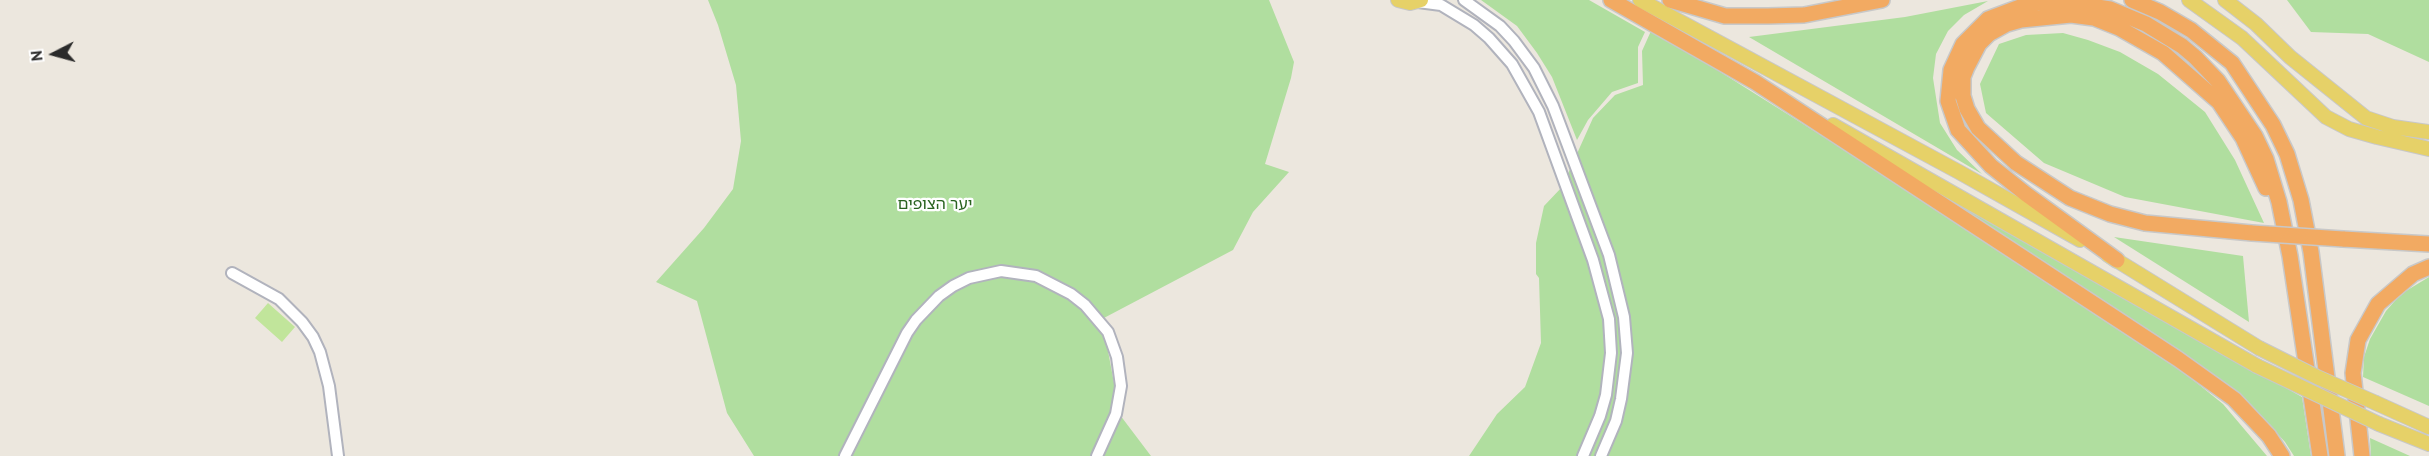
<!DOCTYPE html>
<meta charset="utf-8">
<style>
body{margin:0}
#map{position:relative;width:2429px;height:456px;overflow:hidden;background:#ece7de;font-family:"PT Sans",sans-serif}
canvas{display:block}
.north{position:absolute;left:24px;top:24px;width:60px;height:60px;-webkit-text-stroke:4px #fff;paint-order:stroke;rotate:264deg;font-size:16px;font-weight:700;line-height:24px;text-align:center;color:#2b2b2b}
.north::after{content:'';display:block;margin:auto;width:21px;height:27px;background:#2b2b2b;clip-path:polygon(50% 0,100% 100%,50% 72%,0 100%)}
</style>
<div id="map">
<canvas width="2429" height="456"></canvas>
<div class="north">N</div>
</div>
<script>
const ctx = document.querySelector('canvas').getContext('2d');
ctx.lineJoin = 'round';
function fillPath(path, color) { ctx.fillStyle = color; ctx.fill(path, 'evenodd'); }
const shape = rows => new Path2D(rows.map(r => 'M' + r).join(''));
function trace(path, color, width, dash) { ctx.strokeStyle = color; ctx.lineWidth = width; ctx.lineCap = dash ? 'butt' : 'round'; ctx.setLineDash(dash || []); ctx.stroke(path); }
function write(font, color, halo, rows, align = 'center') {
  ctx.font = font + ' "PT Sans","Noto Sans Hebrew",sans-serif'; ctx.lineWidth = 4.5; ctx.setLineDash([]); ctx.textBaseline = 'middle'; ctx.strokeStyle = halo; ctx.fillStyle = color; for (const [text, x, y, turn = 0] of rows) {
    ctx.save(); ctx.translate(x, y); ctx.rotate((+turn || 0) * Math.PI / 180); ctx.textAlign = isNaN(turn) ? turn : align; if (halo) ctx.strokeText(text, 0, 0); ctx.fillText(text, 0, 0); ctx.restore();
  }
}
const green = shape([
 [708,0,1269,0,1294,62,1291,78,1265,164,1289,172,1253,212,1233,250,1102,319,1120,415,1151,456,754,456,727,413,697,301,656,282,704,228,733,189,741,141,736,85,718,25],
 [1481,0,1589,0,1645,32,1638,47,1638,83,1612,92,1588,120,1577,140,1552,77,1537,53,1517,26],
 [2287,0,2429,0,2429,62,2368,34,2311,32],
 [1988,1,1964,15,1948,31,1936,54,1933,78,1940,123,1957,150,1982,174,1749,37,1905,17],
 [1651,31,1687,51,1878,171,2172,363,2223,404,2267,456,1469,456,1497,414,1525,387,1541,343,1539,278,1536,274,1536,243,1544,206,1562,187,1593,118,1615,95,1643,85,1642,51],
 [2063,33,2088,40,2120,52,2158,74,2205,112,2235,160,2264,223,2125,197,2044,163,1986,113,1980,84,1999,44,2026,35],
 [1907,175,2302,397,2311,456,2294,456,2285,442,2265,420,2237,396],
 [2114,237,2243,256,2249,322],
 [2429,277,2429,406,2363,377,2364,357,2370,339,2386,311,2401,294],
 [2370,438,2410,456,2371,456]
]);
const pitch = shape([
 [268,303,295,327,282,342,255,318]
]);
const minor = shape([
 [1464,0,1500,26,1514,41,1534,68,1553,106,1609,255,1624,317,1627,353,1621,399,1616,421,1601,456],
 [1418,2,1441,5,1474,25,1489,38,1512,64,1539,112,1593,260,1609,319,1611,353,1606,395,1600,416,1583,456],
 [232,273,279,299,302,322,313,337,320,352,329,386,338,456],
 [845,456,907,333,916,320,939,296,953,286,969,278,1001,271,1036,276,1071,294,1085,305,1108,332,1117,357,1121,386,1116,414,1097,456]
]);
const major = shape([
 [1398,0,1410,3,1421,0],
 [1640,0,1959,172,2080,240],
 [2189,0,2242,38,2326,117,2349,129,2377,137,2429,149],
 [2225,0,2256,24,2290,57,2366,118,2393,127,2429,132],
 [1833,125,2257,366],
 [2108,255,2259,348],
 [2376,403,2429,427],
 [2379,424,2429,444]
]);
const highway = shape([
 [1611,0,1755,82,2178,359,2234,399,2269,436,2282,456],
 [1670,0,1725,16,1768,16,1804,15,1882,0],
 [2132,0,2160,12,2191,30,2232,63,2273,125,2287,154,2301,200,2311,252,2337,456],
 [2252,233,2145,223,2110,214,2070,198,2016,163,1978,128,1967,109,1963,96,1963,77,1967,67,1979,44,1989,34,2007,24,2021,20,2071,15,2094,18,2119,28,2163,53,2219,102,2243,138,2266,188],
 [2343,239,2429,244],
 [2117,260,2026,194,1991,166,1958,130,1948,101,1951,70,1963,44,1988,19,2020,7,2038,3,2068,2,2110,9,2146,24,2182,46,2195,57,2218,81,2255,136,2266,159,2279,202,2290,256,2320,456],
 [2362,456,2353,373,2358,340,2378,304,2413,274,2429,267]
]);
const majorBridge = shape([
 [2259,348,2317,377,2376,403],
 [2257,366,2379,424]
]);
const highwayBridge = shape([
 [2252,233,2343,239]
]);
const parkNames = [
 ["יער הצופים",935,204]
];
fillPath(green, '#b0de9f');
fillPath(pitch, '#c1e59b');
trace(minor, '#b1b3bd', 14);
trace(major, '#c8c8c8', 16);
trace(highway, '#c8c8c8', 18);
trace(minor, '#fff', 10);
trace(major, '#e6d168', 14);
trace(highway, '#f2aa62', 15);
trace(majorBridge, '#c8c8c8', 16, []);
trace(highwayBridge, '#c8c8c8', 18, []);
trace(majorBridge, '#e6d168', 14);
trace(highwayBridge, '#f2aa62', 15);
write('16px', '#2a6320', '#fff', parkNames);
</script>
